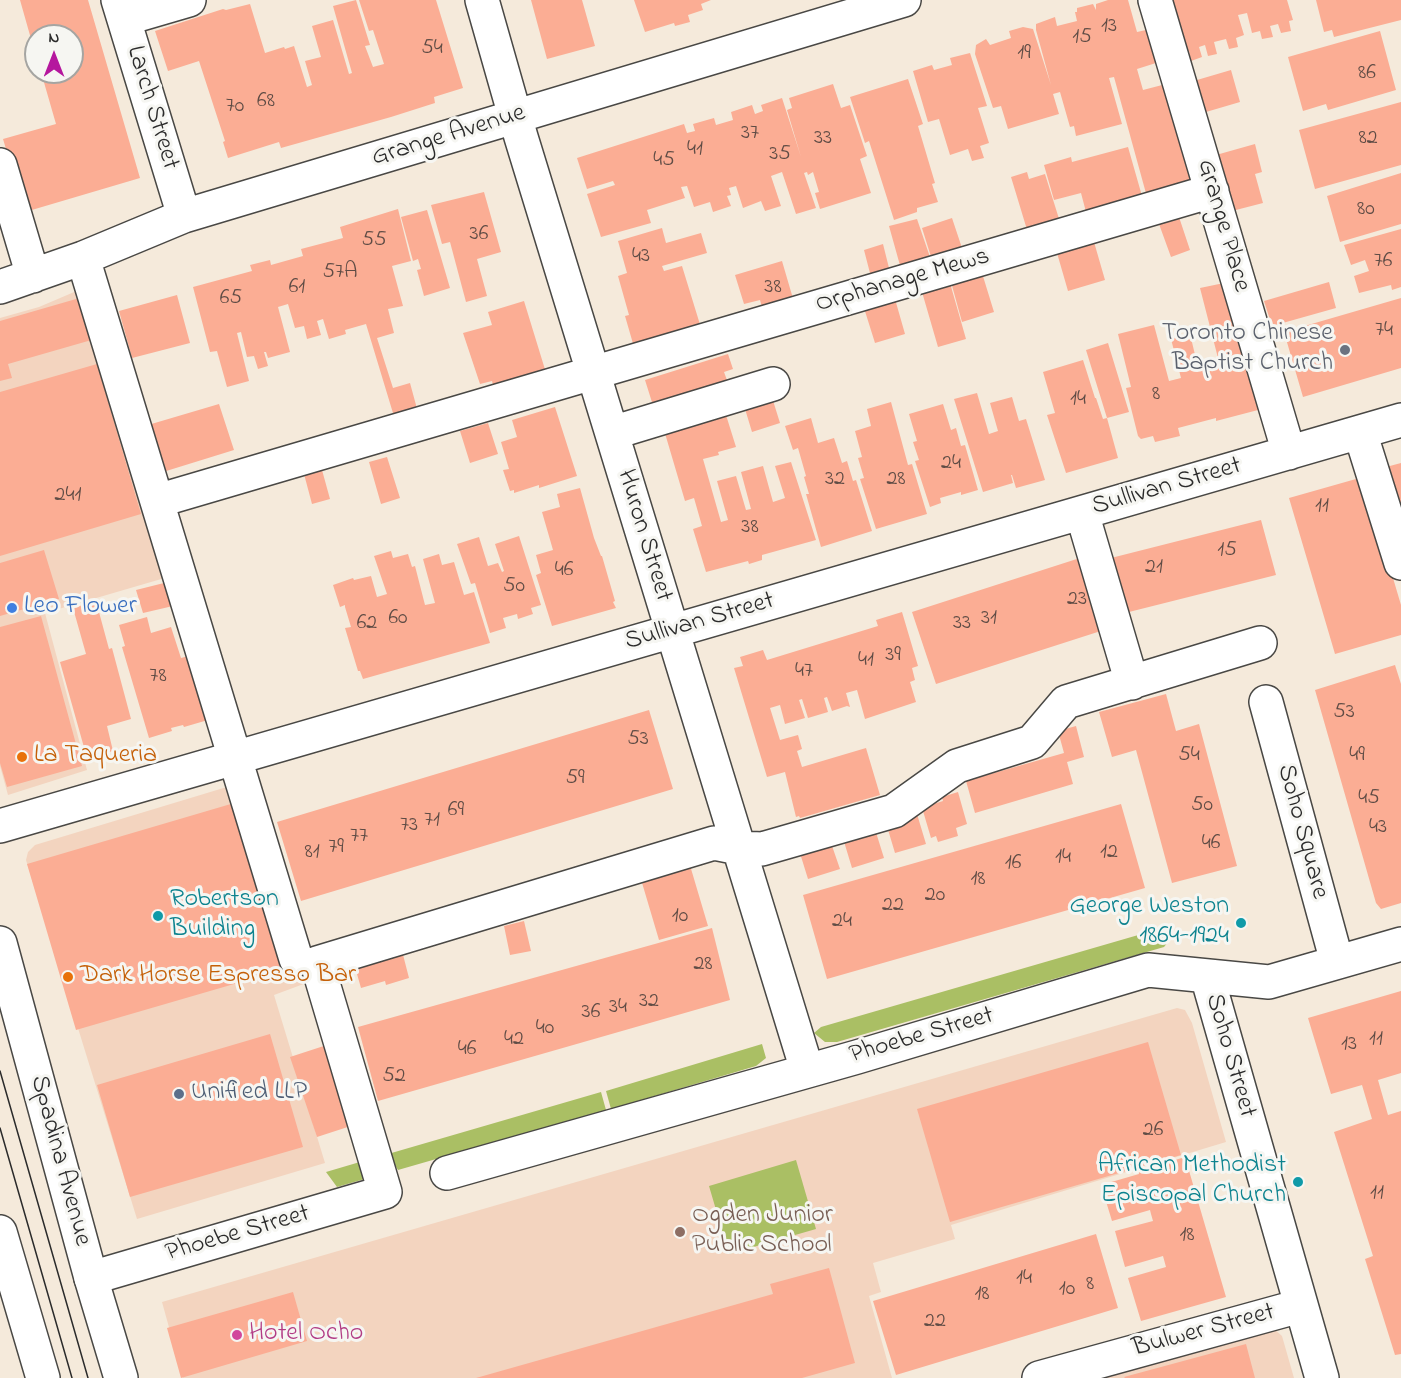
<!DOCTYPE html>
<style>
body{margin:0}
#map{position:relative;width:1401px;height:1378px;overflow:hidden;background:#f5eadb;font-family:"Indie Flower",sans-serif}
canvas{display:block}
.north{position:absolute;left:24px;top:24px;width:60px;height:60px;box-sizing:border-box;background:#f6f6f2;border:2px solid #a5a5a2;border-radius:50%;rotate:0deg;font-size:16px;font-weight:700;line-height:24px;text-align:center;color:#2b2b2b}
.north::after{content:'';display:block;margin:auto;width:21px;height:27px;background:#b5179e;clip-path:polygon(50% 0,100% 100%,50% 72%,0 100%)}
</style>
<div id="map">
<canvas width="1401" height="1378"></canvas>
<div class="north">N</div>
</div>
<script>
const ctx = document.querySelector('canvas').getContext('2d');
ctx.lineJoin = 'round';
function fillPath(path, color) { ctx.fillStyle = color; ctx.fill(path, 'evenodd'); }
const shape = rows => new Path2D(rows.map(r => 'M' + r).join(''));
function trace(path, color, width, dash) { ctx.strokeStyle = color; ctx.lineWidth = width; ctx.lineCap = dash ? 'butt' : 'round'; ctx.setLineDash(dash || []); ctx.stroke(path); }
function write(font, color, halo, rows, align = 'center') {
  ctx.font = font + ' "Indie Flower",sans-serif'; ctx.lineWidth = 6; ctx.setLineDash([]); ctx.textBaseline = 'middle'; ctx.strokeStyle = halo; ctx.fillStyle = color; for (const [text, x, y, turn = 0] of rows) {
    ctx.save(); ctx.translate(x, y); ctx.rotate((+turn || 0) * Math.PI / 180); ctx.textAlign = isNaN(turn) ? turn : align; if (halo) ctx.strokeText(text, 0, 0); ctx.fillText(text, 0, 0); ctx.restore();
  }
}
const built = shape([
 [100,281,192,570,45,613,87,770,8,795,0,766,0,318,39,307],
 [250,780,309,982,274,995,325,1163,137,1219,26,860,28,852,35,845],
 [1177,1008,1185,1010,1192,1023,1226,1142,951,1225,955,1239,873,1263,881,1292,869,1296,892,1378,183,1378,162,1302],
 [1272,1327,1282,1336,1294,1378,1095,1378]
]);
const green = shape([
 [1159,929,1168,930,1170,933,1168,942,1164,947,837,1042,825,1042,814,1033,821,1027],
 [762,1044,766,1058,756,1066,611,1109,606,1091],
 [601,1092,606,1110,398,1170,388,1154],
 [370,1159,368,1178,337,1187,326,1172],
 [796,1160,816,1229,729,1254,709,1186]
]);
const building = shape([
 [20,0,88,0,140,178,25,212,3,139,56,124,41,72,72,72,72,36,36,36,35,53],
 [356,0,370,45,365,46,373,67,384,64,373,30,369,31,359,0,436,0,463,88,434,97,435,103,391,117,281,148,279,142,228,158,223,142,225,141,199,61,168,71,155,31,223,9,226,10,250,4,265,53,284,47,285,49,294,46,307,87,312,85,305,61,321,57,312,26,333,20,349,74,352,73,333,6],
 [531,0,582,0,595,46,547,59],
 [634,0,711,0,701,4,703,10,688,15,690,22,675,26,674,23,645,32],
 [1108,0,1128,0,1137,32,1146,30,1156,63,1137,69,1143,90,1166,84,1195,184,1147,197,1114,77,1109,78,1122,124,1076,136,1074,126,1070,127,1060,92,1053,94,1059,114,1008,129,1001,106,993,108,975,54,976,45,986,39,990,45,1011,38,1009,31,1023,27,1033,29,1051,85,1036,30,1036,24,1055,17,1057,26,1077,21,1075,12,1077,12,1077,8,1093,4,1096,10,1096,4],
 [1171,0,1287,0,1293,20,1289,21,1291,31,1281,33,1278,24,1270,26,1273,37,1262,39,1260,31,1252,33,1247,13,1238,15,1244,35,1236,38,1238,47,1229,49,1226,39,1214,42,1217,54,1208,56,1205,45,1199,47,1202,57,1191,61,1189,51,1185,53],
 [1316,0,1401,0,1401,20,1334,37,1332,30,1324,32],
 [1380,31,1396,90,1328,110,1326,104,1303,111,1288,57],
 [970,53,987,106,978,108,989,143,980,146,984,158,972,161,968,149,950,155,939,119,928,122,913,71,932,65,934,70,952,65,950,58],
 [1231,70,1240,102,1206,112,1197,80],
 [908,79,923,124,918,126,935,183,932,184,938,202,917,208,917,212,894,220,869,141,865,143,850,97],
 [833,84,841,108,850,105,867,156,860,159,871,193,820,209,815,193,819,192,813,172,808,175,807,172,804,173,816,208,796,214,782,172,771,176,781,206,765,211,761,201,743,208,736,186,729,188,731,195,727,196,731,206,713,212,710,202,694,207,687,186,681,187,685,198,647,210,651,223,601,237,587,194,615,185,613,181,587,189,577,158,684,124,687,133,695,131,693,124,714,118,716,125,733,120,731,112,752,105,755,114,763,111,761,105,782,98,801,157,787,110,792,108,789,98],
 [1401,102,1401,165,1315,189,1299,130],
 [1255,144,1262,172,1255,174,1263,203,1232,211,1216,155],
 [1128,147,1142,196,1086,212,1081,193,1054,200,1044,165,1071,157,1072,162],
 [1027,172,1029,179,1045,174,1060,222,1028,233,1011,177],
 [1401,173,1401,224,1340,242,1327,196],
 [484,192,501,252,477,259,487,296,466,302,450,242,442,244,431,205],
 [398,209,411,261,392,266,403,306,388,309,394,333,377,338,393,388,410,383,419,416,396,423,366,324,345,330,346,334,329,339,323,319,317,321,321,335,307,339,304,326,295,328,288,304,278,307,290,352,268,358,266,352,264,352,268,366,258,369,254,356,247,357,241,332,237,333,249,381,227,387,217,351,210,352,193,287,252,271,250,265,270,260,271,265,303,256,301,249,343,238,340,227],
 [427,210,450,288,424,296,417,270,421,269,418,259,413,261,401,217],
 [1179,217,1190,250,1171,257,1159,224],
 [952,218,963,251,932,260,922,228],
 [917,219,931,260,901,269,889,226],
 [662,228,666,243,701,233,707,253,662,266,664,271,682,266,702,331,634,347,625,316,629,315,618,276,627,273,618,241],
 [1401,229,1401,287,1392,290,1391,285,1359,293,1354,276,1369,271,1365,260,1351,265,1344,245],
 [1094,242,1105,280,1068,291,1057,253],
 [883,244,890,272,871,277,864,250],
 [782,261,794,302,763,311,760,300,744,304,735,275],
 [982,273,994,312,962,322,951,282],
 [1329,282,1336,308,1272,326,1264,301],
 [950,283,966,339,938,347,922,292],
 [1224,283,1241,350,1248,348,1261,401,1256,402,1258,410,1216,421,1216,418,1178,428,1180,436,1155,442,1153,436,1141,439,1138,436,1126,388,1131,387,1118,334,1154,325,1169,381,1181,378,1171,339,1190,334,1197,363,1218,358,1200,288],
 [177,295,190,343,132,358,119,311],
 [83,297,95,339,8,364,12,378,0,381,0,321],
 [1401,298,1401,368,1303,397,1284,332],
 [895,299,905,334,875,343,864,308],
 [524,301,547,376,495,392,492,381,480,384,463,333,492,325,488,312],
 [1108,343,1129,412,1107,418,1086,350],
 [728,354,733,369,724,372,728,383,656,415,645,380],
 [1083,360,1095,398,1096,398,1103,419,1107,418,1118,458,1066,473,1047,415,1055,413,1043,372],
 [97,364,141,514,0,556,0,392],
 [770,391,780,423,752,432,742,399],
 [977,393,989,434,998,431,990,403,1012,397,1019,421,1026,419,1045,480,1016,488,1012,475,1011,475,1013,483,983,492,954,399],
 [891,402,908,465,912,464,927,514,876,529,860,479,864,478,858,458,862,457,855,431,871,426,867,409],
 [219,404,234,450,163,472,148,425],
 [943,404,951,430,956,428,961,446,965,445,978,490,961,495,961,492,940,498,941,503,930,507,915,461,919,460,913,442,917,441,909,414],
 [555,407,577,476,539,488,539,485,514,493,514,490,510,491,503,470,509,469,501,442,517,437,512,420],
 [726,415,736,447,718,452,719,455,703,459,721,522,728,520,717,481,736,476,746,510,751,509,741,472,763,466,773,502,785,498,775,466,791,462,816,540,762,555,762,560,749,564,748,561,706,572,693,529,702,526,694,498,685,501,664,430],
 [811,418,818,443,834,438,842,463,847,461,853,481,856,480,872,531,821,547,806,494,809,494,804,477,806,476,798,448,793,450,785,426],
 [488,423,498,454,470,463,460,431],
 [387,457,400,498,381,504,369,462],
 [1401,463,1401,514,1386,467],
 [322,470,330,499,312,504,304,474],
 [1363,477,1401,605,1401,635,1335,654,1289,498],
 [580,488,594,538,601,556,602,556,615,601,613,602,616,608,552,626,536,575,541,573,536,555,553,550,542,512,560,507,557,494],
 [1261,520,1276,575,1125,613,1111,558],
 [519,536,541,605,531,608,533,614,518,619,517,614,503,618,506,628,490,633,475,583,471,584,457,544,479,537,488,566,498,563,502,572,504,571,495,544],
 [44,550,59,599,0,616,0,563],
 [391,551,393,558,408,554,412,567,415,566,425,605,435,603,423,559,439,554,442,565,454,562,464,595,474,592,490,643,363,679,360,671,358,671,345,628,351,627,345,607,345,605,340,607,333,585,353,578,354,580,371,576,377,597,387,594,374,556],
 [1083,557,1107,629,936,684,912,612],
 [164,583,173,606,143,613,136,590],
 [96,601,109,649,112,648,131,719,107,726,113,751,87,758,60,662,86,654,73,608],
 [902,612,918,666,912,668,915,680,910,682,916,702,865,719,857,690,846,693,850,707,847,706,832,711,827,697,824,698,828,712,808,718,802,699,799,700,805,718,785,724,780,705,770,708,780,740,798,735,802,749,797,751,802,767,866,748,880,795,800,818,799,816,796,817,785,772,767,777,734,668,743,666,740,657,763,650,767,660,878,626,876,620],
 [41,616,82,766,7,787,0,763,0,627],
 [147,617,151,633,171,627,181,658,189,656,208,720,184,727,183,725,171,728,172,731,149,738,122,647,125,646,119,625],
 [1395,665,1401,684,1401,903,1381,909,1376,903,1315,690],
 [1166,694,1176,731,1199,724,1237,866,1172,883,1136,750,1112,757,1099,712],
 [649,710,673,789,301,901,277,822],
 [1076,726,1084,757,1067,762,1073,784,975,813,966,781,1064,753,1058,731],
 [958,792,967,824,956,828,958,836,938,842,936,836,931,838,923,811,927,806,943,801,942,797],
 [241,801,289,968,76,1030,27,864],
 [1121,804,1145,888,827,979,803,895],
 [917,814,926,844,895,853,886,823],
 [874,826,884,858,852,868,842,835],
 [830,840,840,869,808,879,799,850],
 [689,862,708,926,659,940,640,876],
 [524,921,531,951,510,955,504,926],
 [712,928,730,1000,378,1101,358,1027],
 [401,947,409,978,386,985,385,981,361,988,353,960],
 [1401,991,1401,1073,1378,1080,1388,1115,1401,1111,1401,1354,1395,1355,1365,1259,1373,1256,1334,1132,1372,1119,1362,1085,1331,1094,1308,1018],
 [270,1034,303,1147,130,1197,97,1085],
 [1148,1042,1181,1155,950,1222,917,1109],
 [333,1043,360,1123,317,1137,290,1057],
 [1185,1157,1226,1297,1141,1321,1128,1278,1166,1267,1163,1256,1125,1267,1115,1231,1153,1221,1151,1214,1150,1210,1112,1221,1101,1185,1139,1174,1139,1171],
 [1096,1234,1118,1308,896,1375,873,1301],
 [829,1268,855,1363,802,1378,476,1378,773,1294,770,1284],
 [293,1292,307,1341,181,1378,167,1328],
 [1246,1344,1255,1378,1125,1378,1124,1377]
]);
const minor = shape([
 [118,0,184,216],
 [482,0,521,137,807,1070],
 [1155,0,1289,453],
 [124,19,189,0],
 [0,165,33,276],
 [83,258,296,959],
 [0,287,83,258,184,216,904,0],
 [1360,432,1401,563],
 [612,433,773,384],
 [157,501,1212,191],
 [1082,513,1132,683],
 [1266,702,1337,962],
 [0,826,1401,420],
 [1207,976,1322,1378],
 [447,1173,857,1057,1148,970,1269,982,1401,944],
 [91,1278,385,1192,317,963,714,843,739,848,762,849,894,811,957,766,1032,742,1066,702,1260,643],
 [1039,1378,1300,1306]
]);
const major = shape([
 [0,943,91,1278,121,1378],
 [0,1232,43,1378]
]);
const tram = shape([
 [0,1071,88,1378],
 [0,1128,72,1378]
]);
const markers = [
 [1345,350,6,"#6b7280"],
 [12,608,6,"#3f7fe0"],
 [22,757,6,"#e8710a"],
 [158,916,6,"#0f9aa8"],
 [1241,923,6,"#0f9aa8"],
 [68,977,6,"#e8710a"],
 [179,1094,6,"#5c6f8a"],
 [1298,1182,6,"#0f9aa8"],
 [680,1232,6,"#8d6e63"],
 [237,1335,6,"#d1479c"]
];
const numberNames = [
 ["13",1109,27],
 ["15",1082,38],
 ["54",432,49],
 ["19",1024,54],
 ["86",1367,74],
 ["68",266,102],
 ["70",235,107],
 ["37",750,134],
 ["33",823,139],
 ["82",1368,139],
 ["41",695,150],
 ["35",780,155],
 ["45",664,161],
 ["80",1366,210],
 ["36",479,235],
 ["55",374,241],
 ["43",641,257],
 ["76",1383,262],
 ["57A",340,273],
 ["61",297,288],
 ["38",773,288],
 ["65",231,299],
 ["74",1384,331],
 ["8",1156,395],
 ["14",1078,400],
 ["24",951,464],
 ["32",835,480],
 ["28",896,480],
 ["241",68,496],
 ["11",1322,507],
 ["38",750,528],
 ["15",1227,551],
 ["21",1154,568],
 ["46",564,571],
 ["50",514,587],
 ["23",1077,600],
 ["60",398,619],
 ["31",989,619],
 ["62",367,624],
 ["33",962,624],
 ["39",893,656],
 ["41",866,661],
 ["47",804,672],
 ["78",158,677],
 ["53",1344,713],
 ["53",638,740],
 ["54",1189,756],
 ["49",1357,756],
 ["59",575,779],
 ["45",1369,799],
 ["50",1202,806],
 ["69",456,811],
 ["71",432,821],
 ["73",409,826],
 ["43",1378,828],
 ["77",359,837],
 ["46",1211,844],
 ["79",336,848],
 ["81",312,853],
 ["12",1109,853],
 ["14",1063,858],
 ["16",1013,864],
 ["18",978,880],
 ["20",935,896],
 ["22",893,906],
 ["10",680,917],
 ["24",842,922],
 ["28",703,965],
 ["32",649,1002],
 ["34",618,1008],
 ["36",591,1013],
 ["40",545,1029],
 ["42",514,1040],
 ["11",1376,1040],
 ["13",1349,1045],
 ["46",467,1050],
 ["52",394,1077],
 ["26",1153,1131],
 ["11",1377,1194],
 ["18",1187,1236],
 ["14",1024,1279],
 ["8",1090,1285],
 ["10",1067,1290],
 ["18",982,1295],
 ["22",935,1322]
];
const streetNames = [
 ["Larch Street",151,108,73],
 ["Grange Avenue",449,137,-17],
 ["Grange Place",1222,226,74],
 ["Orphanage Mews",903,282,-16],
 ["Sullivan Street",1167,488,-16],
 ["Huron Street",643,536,73],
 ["Sullivan Street",700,623,-16],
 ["Soho Square",1301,832,75],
 ["Phoebe Street",922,1037,-16],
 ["Soho Street",1229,1056,74],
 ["Spadina Avenue",59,1161,75],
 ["Phoebe Street",238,1235,-16],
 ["Bulwer Street",1204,1332,-15]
];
const worshipNames = [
 ["Toronto Chinese",1333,335],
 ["Baptist Church",1333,365]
];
const shopNames = [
 ["Leo Flower",24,608]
];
const foodNames = [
 ["La Taqueria",34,757],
 ["Dark Horse Espresso Bar",80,977]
];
const cultureNames = [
 ["Robertson",170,901,"left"],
 ["Building",170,931,"left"],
 ["George Weston",1229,908],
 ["1864-1924",1229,938],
 ["African Methodist",1286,1167],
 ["Episcopal Church",1286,1197]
];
const serviceNames = [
 ["Unified LLP",191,1094]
];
const educationNames = [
 ["Ogden Junior",692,1217],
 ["Public School",692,1247]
];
const hotelNames = [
 ["Hotel Ocho",249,1335]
];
fillPath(built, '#f3d4bf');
fillPath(green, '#aabf64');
fillPath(building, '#fbad94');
trace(minor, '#494845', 36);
trace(major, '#494845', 36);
trace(minor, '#fff', 33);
trace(major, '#fff', 33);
trace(tram, '#2b2b2b', 1.5);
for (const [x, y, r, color] of markers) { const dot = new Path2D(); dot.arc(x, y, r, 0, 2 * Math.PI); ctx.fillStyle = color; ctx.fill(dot); trace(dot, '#f6f6f2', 2); }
write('22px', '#5f4c45', null, numberNames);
write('26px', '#2b2b2b', '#f6f6f2', streetNames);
write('26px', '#5b616d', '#f6f6f2', worshipNames, 'right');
write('26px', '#366cbe', '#f6f6f2', shopNames, 'left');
write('26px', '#c56008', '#f6f6f2', foodNames, 'left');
write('26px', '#0d838f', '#f6f6f2', cultureNames, 'right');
write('26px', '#4e5e75', '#f6f6f2', serviceNames, 'left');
write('26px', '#785e54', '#f6f6f2', educationNames, 'left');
write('26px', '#b23c85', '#f6f6f2', hotelNames, 'left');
</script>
